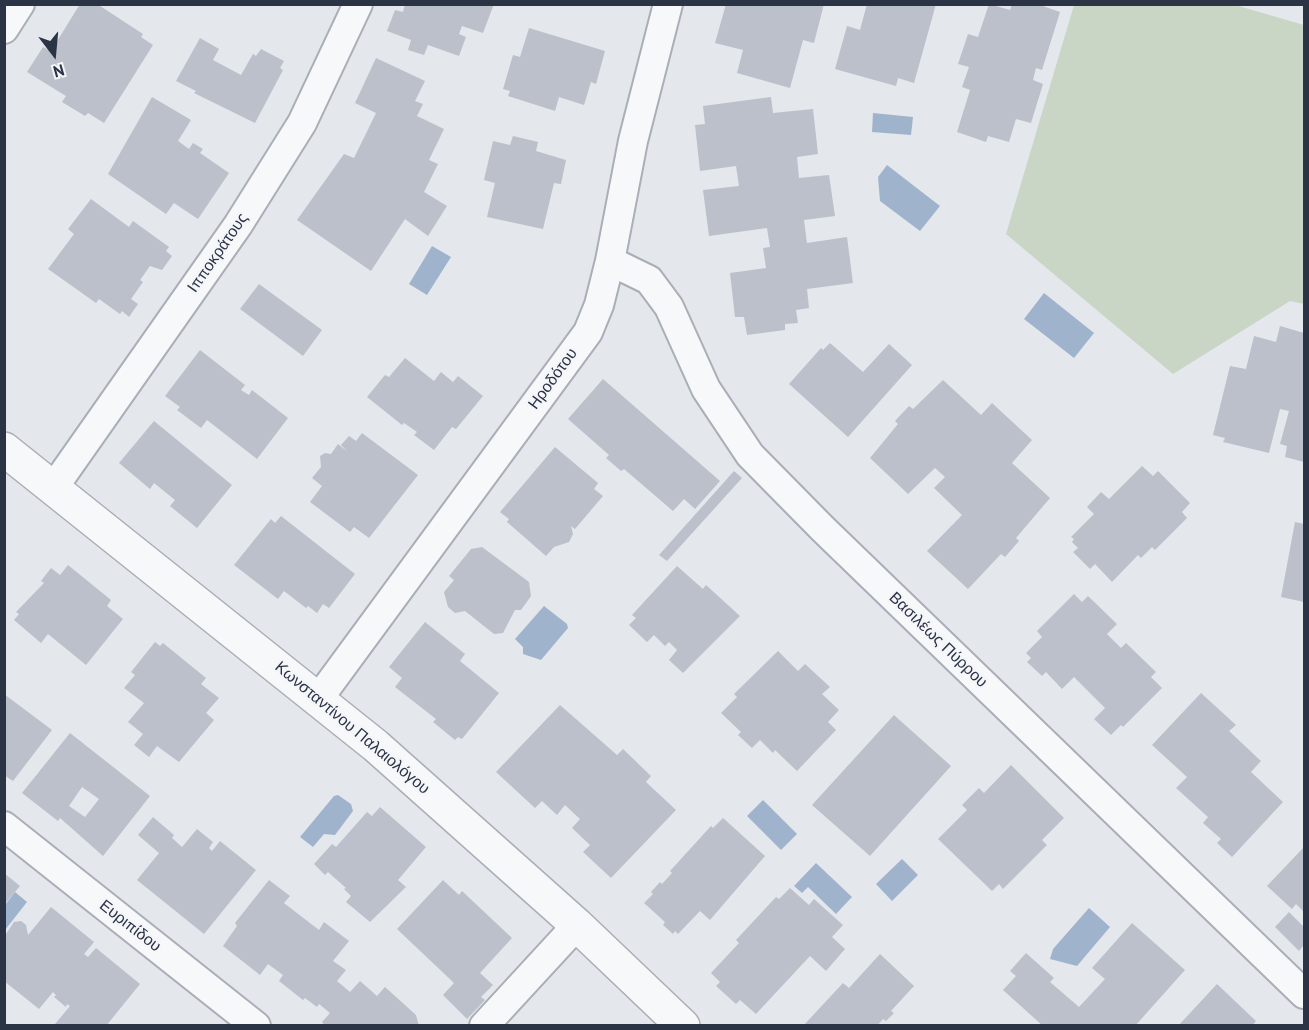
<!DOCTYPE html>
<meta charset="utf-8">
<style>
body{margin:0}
#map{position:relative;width:1309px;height:1030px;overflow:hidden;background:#e4e7ec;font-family:"PT Sans",sans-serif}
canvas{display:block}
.frame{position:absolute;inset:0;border:6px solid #2b3445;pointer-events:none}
.north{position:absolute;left:24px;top:24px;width:60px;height:60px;-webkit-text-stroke:4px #f4f6f9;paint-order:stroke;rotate:164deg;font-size:16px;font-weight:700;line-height:24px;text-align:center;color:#2b3445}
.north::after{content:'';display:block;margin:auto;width:21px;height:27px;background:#2b3445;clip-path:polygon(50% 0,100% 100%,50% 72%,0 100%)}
</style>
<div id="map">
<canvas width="1309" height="1030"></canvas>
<div class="frame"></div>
<div class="north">N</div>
</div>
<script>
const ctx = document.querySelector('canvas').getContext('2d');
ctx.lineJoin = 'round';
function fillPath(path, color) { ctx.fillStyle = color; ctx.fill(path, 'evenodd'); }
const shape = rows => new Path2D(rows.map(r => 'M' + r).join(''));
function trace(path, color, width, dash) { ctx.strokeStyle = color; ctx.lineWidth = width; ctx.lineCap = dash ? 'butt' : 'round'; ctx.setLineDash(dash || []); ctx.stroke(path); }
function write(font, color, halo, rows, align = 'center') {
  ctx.font = font + ' "PT Sans",sans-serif'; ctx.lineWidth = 5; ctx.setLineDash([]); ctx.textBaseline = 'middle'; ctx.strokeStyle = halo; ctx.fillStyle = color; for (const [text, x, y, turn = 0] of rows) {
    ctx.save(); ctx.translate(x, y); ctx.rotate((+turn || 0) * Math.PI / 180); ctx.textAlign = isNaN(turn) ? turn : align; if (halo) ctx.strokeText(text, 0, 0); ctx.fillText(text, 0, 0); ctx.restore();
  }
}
const green = shape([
 [1074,5,1235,5,1304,25,1304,304,1290,301,1173,374,1006,234]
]);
const water = shape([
 [873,113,913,117,911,135,872,132],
 [887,165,940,206,920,231,880,201,878,177],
 [432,246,451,257,427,295,409,284],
 [1044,293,1094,333,1074,358,1024,319],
 [544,606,567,624,568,628,541,660,523,654,523,647,515,639],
 [338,795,351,804,353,811,335,835,324,834,313,847,300,837,334,796],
 [763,800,797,834,781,850,747,816],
 [902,859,918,875,892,901,876,884],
 [816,863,852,897,836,914,808,887,802,893,794,886],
 [15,892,27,902,5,930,5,905],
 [1089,908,1110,927,1077,966,1050,959,1053,949]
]);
const building = shape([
 [80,4,97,4,143,34,141,37,153,45,104,123,88,113,85,116,62,102,66,96,27,72,43,47,51,51],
 [405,4,494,4,483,33,462,26,459,34,466,37,459,56,428,45,424,55,408,50,411,40,387,31,395,10,403,12],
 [726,4,824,4,814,43,803,40,790,88,737,73,743,50,715,43],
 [867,4,936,4,914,83,898,78,896,86,835,69,847,26,860,30],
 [989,4,1010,10,1012,4,1037,4,1060,12,1042,70,1036,68,1033,80,1043,84,1031,123,1016,119,1009,142,988,136,986,142,957,132,970,90,962,87,969,67,958,64,968,34,978,37],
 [529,28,605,51,596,84,591,82,584,105,559,97,555,111,508,96,510,91,503,89,513,55,520,57],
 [200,38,219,49,213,60,241,75,253,54,256,56,261,49,284,61,280,68,283,70,255,123,194,93,196,91,176,81],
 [376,58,425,81,415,101,423,104,417,116,444,129,429,160,438,164,424,192,447,206,428,236,405,219,371,271,297,220,344,154,354,158,376,113,355,103],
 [152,97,191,120,178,141,189,149,193,143,203,149,200,153,229,173,198,219,174,203,166,214,108,174],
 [771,97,773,113,813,109,818,154,797,157,799,178,829,175,835,216,804,220,807,243,847,237,853,283,807,289,809,308,796,310,798,323,785,324,785,330,747,335,744,317,735,317,730,273,766,268,763,248,770,247,767,228,709,236,703,190,739,186,736,166,700,171,695,125,705,124,703,106],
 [513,136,538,142,536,151,566,160,561,184,554,183,543,229,487,217,495,183,484,180,493,141,510,145],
 [91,199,129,227,133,221,169,247,166,251,172,256,162,270,150,266,140,280,143,282,131,299,138,304,129,317,122,311,120,314,99,299,96,303,48,269,74,234,68,229],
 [259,284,322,330,303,356,240,309],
 [1280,326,1304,333,1304,462,1285,457,1287,446,1280,444,1289,411,1280,409,1269,453,1223,442,1225,438,1213,435,1230,366,1246,369,1254,336,1276,342],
 [830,343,863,372,889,344,912,365,848,437,789,384,821,348,823,350],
 [200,350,245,385,241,390,249,395,252,390,288,418,257,459,207,420,201,428,177,410,180,407,165,396],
 [405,358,434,381,441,372,453,382,458,376,483,396,456,429,452,427,434,450,414,435,417,432,404,423,402,425,367,397,385,375,389,377],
 [603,379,720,481,695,509,684,499,673,511,624,469,621,471,606,458,609,455,568,419],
 [943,380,981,415,992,403,1032,440,1012,463,1050,498,1016,538,1019,541,1005,557,1001,554,968,589,927,551,962,515,934,488,945,477,935,468,908,494,870,458,898,424,895,421,909,406,913,409],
 [154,421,232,485,197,528,170,506,175,500,154,483,150,489,119,463],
 [362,433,418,475,369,538,354,527,350,532,310,502,322,486,312,478,321,467,320,456,325,453,331,454,338,444,348,452,341,445,349,436,356,441],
 [555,447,598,483,594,489,603,496,575,529,571,526,573,534,569,542,554,547,546,556,507,522,509,519,500,512],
 [1142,466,1153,476,1158,471,1190,503,1182,512,1187,518,1155,550,1152,547,1141,558,1138,555,1112,582,1095,564,1090,569,1073,552,1078,548,1072,542,1074,539,1071,537,1094,514,1087,507,1101,492,1109,499],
 [734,471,742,478,667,561,659,555],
 [281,516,355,574,329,608,323,604,317,613,308,606,306,608,284,591,278,599,234,565,271,519,275,523],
 [1295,522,1304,524,1304,602,1281,597],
 [482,547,529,582,531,596,521,610,515,610,503,633,494,634,465,611,455,613,448,607,444,592,454,580,449,576,471,549],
 [68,565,111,600,107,606,123,619,86,665,48,634,41,643,14,620,19,614,16,612,44,583,41,581,51,568,60,575],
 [677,566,703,589,706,585,740,616,683,673,669,660,677,650,669,642,665,646,654,635,647,642,629,625,636,618,632,615],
 [1074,594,1082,602,1088,596,1117,624,1107,634,1121,648,1126,643,1156,672,1151,677,1162,688,1123,727,1121,725,1111,735,1094,719,1105,708,1074,677,1062,689,1046,672,1042,676,1027,662,1031,658,1026,653,1042,637,1037,631],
 [425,622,465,654,460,661,499,693,462,739,458,737,455,740,433,722,436,719,395,687,402,678,389,667],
 [155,642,160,646,163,643,206,678,201,684,219,698,206,713,214,720,179,762,157,746,149,757,134,745,143,734,128,722,144,703,124,688,135,675,131,672],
 [778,651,798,671,805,664,830,687,822,694,839,710,828,722,836,730,797,771,775,750,773,753,760,740,752,748,738,735,741,732,721,713,737,697,734,694],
 [1201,693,1236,725,1229,731,1261,761,1251,772,1283,802,1232,857,1217,843,1221,839,1203,823,1208,817,1176,788,1187,777,1152,745],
 [4,694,52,730,13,781,4,775],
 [560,705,617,755,623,749,651,776,646,782,676,810,611,878,583,852,590,845,572,828,580,819,565,805,557,815,542,801,535,808,496,772],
 [894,715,951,766,870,856,812,805],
 [70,733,150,796,103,856,60,818,58,821,22,793],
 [82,787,99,799,85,817,69,806],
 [1011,765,1064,818,1042,840,1047,845,1003,889,999,884,992,891,938,839,967,810,962,805,979,788,984,793],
 [380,807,426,847,398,880,406,887,370,922,346,902,351,896,344,889,346,888,328,872,325,875,314,864,332,844,336,847,367,812,372,816],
 [153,817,174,835,172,838,182,847,197,829,213,842,209,848,212,851,220,841,256,870,204,934,137,880,159,853,138,835],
 [723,818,765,856,710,920,700,911,678,934,675,931,673,934,663,925,665,922,644,903,653,894,651,892,660,882,662,884,672,873,670,871,711,826,713,828],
 [1304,847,1304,912,1296,904,1292,909,1267,886],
 [4,873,20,886,4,905],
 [269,880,290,896,284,903,319,930,324,922,349,941,333,961,346,970,337,981,350,992,360,981,377,996,385,987,416,1015,419,1026,325,1026,322,1022,330,1013,319,1004,317,1007,305,998,303,1000,279,981,283,975,268,964,260,975,223,946,237,926,235,923],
 [443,880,459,895,462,891,512,938,480,973,493,985,481,997,485,1000,467,1019,443,995,454,983,397,929],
 [790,888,809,905,814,899,843,925,832,937,845,949,826,971,810,956,756,1014,740,1000,736,1004,716,986,720,982,711,973,739,943,736,940,776,897,779,899],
 [51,907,94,942,84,954,88,957,96,948,140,984,106,1026,57,1026,55,1024,70,1006,67,1004,66,1007,54,997,56,995,53,992,39,1009,4,981,4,932,6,934,14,922,21,921,26,925,28,935],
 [1289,912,1304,927,1304,945,1299,951,1275,927],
 [1132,923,1185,970,1135,1026,1043,1026,1003,990,1016,976,1010,971,1026,953,1054,978,1050,982,1079,1007,1105,979,1092,968],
 [880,954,914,986,891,1011,894,1013,886,1021,883,1019,877,1026,803,1026,843,983,849,988],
 [1217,984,1256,1021,1252,1026,1178,1026]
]);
const minor = shape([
 [4,29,20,4],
 [610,261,649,280,669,307,706,389,750,455,823,529,1304,994],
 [54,487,238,225,302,123,358,4],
 [319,698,588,332,599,305,610,261,633,141,668,4],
 [4,826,256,1026],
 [484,1026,577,925]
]);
const tertiary = shape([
 [4,449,376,746,577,925,683,1026]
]);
const streetNames = [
 ["Ιπποκράτους",218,253,-55],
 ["Ηροδότου",553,379,-54],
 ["Βασιλέως Πύρρου",938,640,44],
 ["Κωνσταντίνου Παλαιολόγου",352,728,40],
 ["Ευριπίδου",130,926,38]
];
fillPath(green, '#c9d6c5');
fillPath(water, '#9fb4cc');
fillPath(building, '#bbc0ca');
trace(minor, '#a9aeb7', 32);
trace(tertiary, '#a9aeb7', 36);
trace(minor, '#f7f8fa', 28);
trace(tertiary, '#f7f8fa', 33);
write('16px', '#2b3445', '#f4f6f9', streetNames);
</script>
